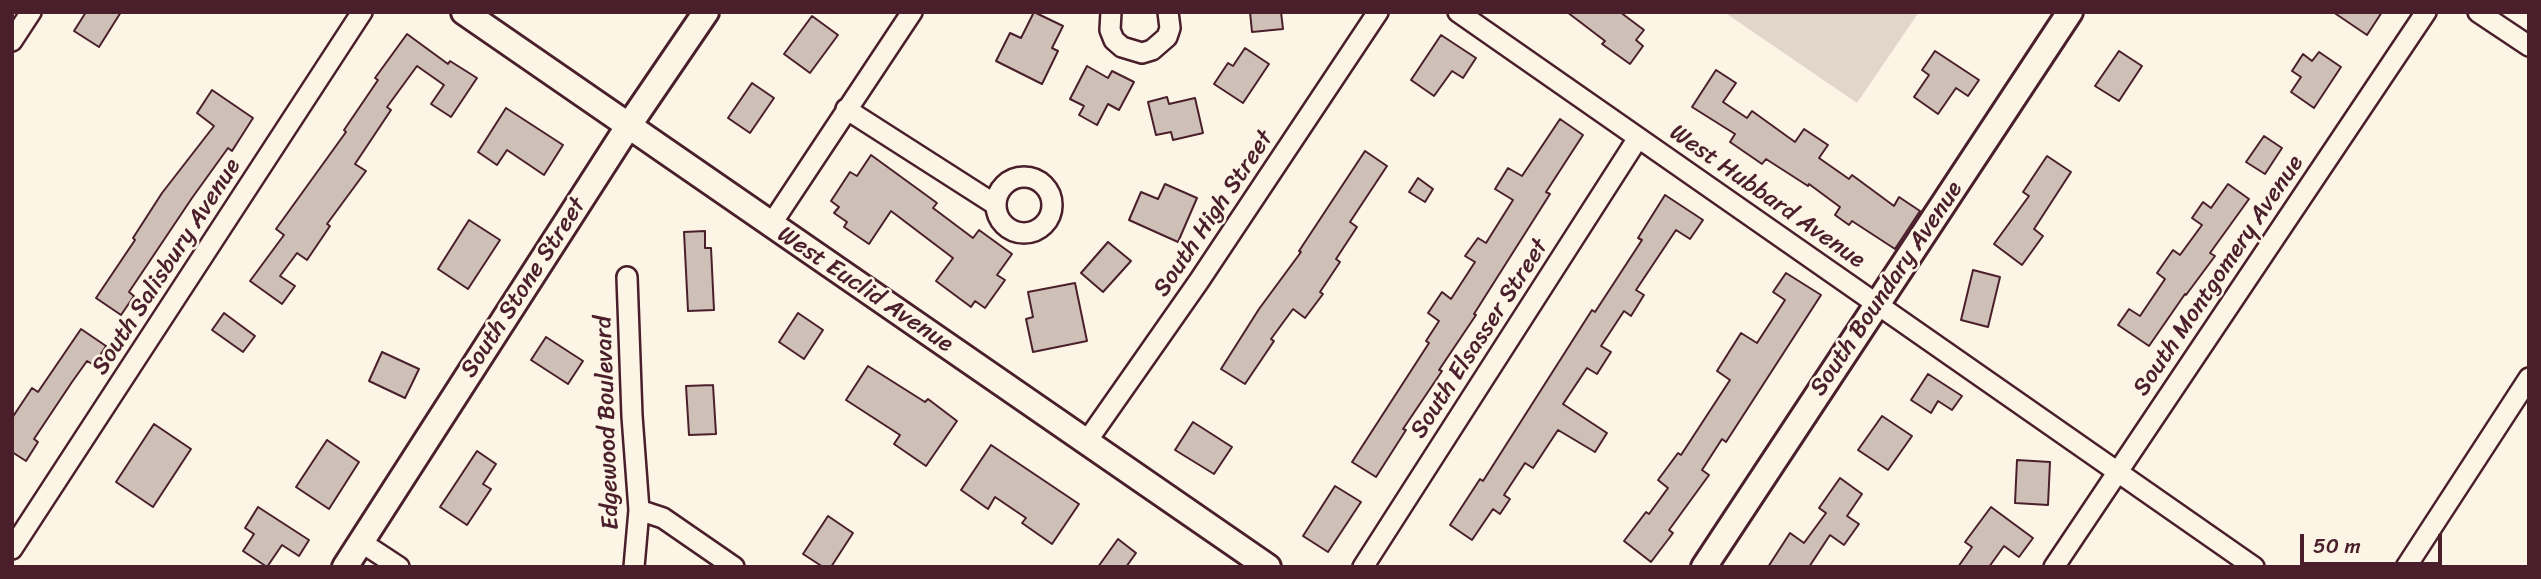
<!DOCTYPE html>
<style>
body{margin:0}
#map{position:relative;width:2541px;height:579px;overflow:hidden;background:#fcf5e5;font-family:Sriracha,sans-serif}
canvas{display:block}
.frame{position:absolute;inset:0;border:14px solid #4a1f2b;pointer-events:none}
.scale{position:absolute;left:2300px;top:534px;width:142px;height:32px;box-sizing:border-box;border:4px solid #4a1f2b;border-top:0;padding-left:9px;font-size:21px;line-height:24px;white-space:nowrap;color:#4a1f2b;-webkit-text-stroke:5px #fcf5e5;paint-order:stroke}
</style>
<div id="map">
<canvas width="2541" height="579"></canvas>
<div class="frame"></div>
<div class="scale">50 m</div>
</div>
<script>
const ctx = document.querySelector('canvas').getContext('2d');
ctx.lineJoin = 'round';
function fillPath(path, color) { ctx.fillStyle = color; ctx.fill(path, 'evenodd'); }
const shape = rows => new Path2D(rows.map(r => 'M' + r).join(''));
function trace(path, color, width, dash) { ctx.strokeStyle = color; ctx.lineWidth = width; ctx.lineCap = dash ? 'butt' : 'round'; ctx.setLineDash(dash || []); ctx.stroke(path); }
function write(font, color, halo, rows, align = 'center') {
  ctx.font = font + ' Sriracha,sans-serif'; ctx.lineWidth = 5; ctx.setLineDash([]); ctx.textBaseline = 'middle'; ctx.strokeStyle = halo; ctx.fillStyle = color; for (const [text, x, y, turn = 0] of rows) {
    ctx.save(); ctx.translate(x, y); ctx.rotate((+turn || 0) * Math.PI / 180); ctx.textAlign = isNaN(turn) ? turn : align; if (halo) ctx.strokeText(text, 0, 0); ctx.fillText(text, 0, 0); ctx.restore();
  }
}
const green = shape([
 [1724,12,1919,12,1857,103]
]);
const building = shape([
 [86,12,121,12,99,47,74,31,86,12],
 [1034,12,1063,26,1052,48,1058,51,1042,84,996,61,1010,33,1021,38,1034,12],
 [1250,12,1281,12,1283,29,1252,32,1250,12],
 [1567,12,1620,12,1644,30,1636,40,1643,46,1630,64,1602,44,1605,41,1567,12],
 [2333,12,2382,12,2367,35,2333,12],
 [812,16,838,35,810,73,784,54,812,16],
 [407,34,448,64,450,61,477,78,451,117,431,104,444,85,417,66,387,107,391,110,355,164,366,171,327,224,330,226,307,260,297,253,280,276,295,286,282,304,250,281,284,235,276,229,346,132,344,130,378,80,375,78,407,34],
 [1441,35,1476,58,1463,78,1452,71,1434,96,1411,80,1441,35],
 [1245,48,1269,64,1243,103,1214,84,1228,63,1233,66,1245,48],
 [1935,51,1979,80,1968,96,1956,88,1938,114,1914,97,1929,75,1922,70,1935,51],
 [2119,51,2142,66,2119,101,2095,86,2119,51],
 [2319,52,2341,67,2314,108,2291,92,2301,77,2292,71,2303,54,2312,61,2319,52],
 [1087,66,1108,78,1112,71,1134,82,1119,110,1108,104,1097,125,1079,115,1084,106,1070,99,1087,66],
 [1716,70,1736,83,1723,102,1747,118,1752,111,1795,142,1804,129,1828,145,1819,158,1849,179,1852,175,1894,206,1899,197,1920,211,1895,249,1852,221,1849,225,1835,215,1840,207,1809,184,1808,186,1766,159,1762,164,1730,142,1735,134,1692,107,1716,70],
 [752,83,774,98,750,133,728,118,752,83],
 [212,90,253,118,232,151,228,148,192,198,129,292,134,296,121,315,96,298,135,240,133,238,162,193,214,126,197,113,212,90],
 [1167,97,1169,104,1195,98,1203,133,1173,140,1171,132,1156,135,1148,102,1167,97],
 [506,108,563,145,544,175,507,150,497,165,478,152,506,108],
 [1560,119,1583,135,1546,192,1550,194,1474,314,1476,315,1439,370,1442,371,1403,429,1406,430,1376,477,1352,462,1429,343,1426,341,1439,321,1428,313,1442,292,1451,299,1475,262,1465,256,1478,238,1486,243,1513,200,1495,189,1508,168,1522,176,1560,119],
 [2264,136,2282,148,2265,174,2246,162,2264,136],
 [1365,151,1387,166,1350,222,1357,227,1336,259,1340,262,1320,292,1323,294,1305,318,1293,309,1271,339,1274,341,1245,384,1221,369,1259,309,1301,252,1299,251,1365,151],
 [871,155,937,203,933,208,973,238,979,230,1012,254,997,275,1005,280,985,308,975,301,971,307,936,281,953,258,891,211,869,244,844,227,847,222,834,213,839,207,831,201,850,172,857,176,871,155],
 [2047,156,2071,172,2034,229,2043,236,2022,265,1994,244,2029,196,2023,192,2047,156],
 [1418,178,1433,189,1425,202,1409,192,1418,178],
 [1165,184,1197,198,1178,242,1129,220,1141,192,1158,199,1165,184],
 [2228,184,2249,199,2210,253,2215,256,2186,295,2185,294,2149,346,2118,325,2129,309,2140,316,2165,279,2157,273,2173,250,2180,255,2202,225,2192,218,2203,202,2211,208,2228,184],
 [1665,195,1703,220,1690,239,1676,230,1636,290,1644,295,1631,316,1624,311,1601,346,1611,352,1597,374,1587,368,1563,404,1607,433,1595,452,1558,430,1533,468,1525,463,1504,495,1510,499,1500,514,1493,509,1472,540,1450,525,1480,479,1483,481,1592,310,1595,312,1642,240,1638,238,1665,195],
 [469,220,500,240,468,289,438,269,469,220],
 [705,231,705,248,711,248,714,310,688,311,684,232,705,231],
 [1108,242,1131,261,1103,292,1081,273,1108,242],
 [1973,270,2000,277,1988,327,1961,320,1973,270],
 [1786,273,1821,295,1726,442,1722,439,1702,470,1709,475,1669,530,1673,533,1651,562,1624,541,1646,512,1649,514,1668,488,1658,480,1678,453,1681,455,1730,380,1717,371,1741,333,1757,343,1785,300,1773,292,1786,273],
 [1075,283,1087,341,1033,352,1026,319,1033,317,1028,292,1075,283],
 [224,313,255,336,243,352,212,330,224,313],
 [798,313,823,330,804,359,779,342,798,313],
 [81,329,106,346,94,365,87,361,72,382,34,439,38,442,26,461,12,452,12,418,32,388,38,392,81,329],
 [546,337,583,361,568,384,531,360,546,337],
 [382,352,419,369,405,398,369,381,382,352],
 [868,366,925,402,928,399,957,421,926,466,894,444,900,435,846,400,868,366],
 [1928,374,1962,396,1952,410,1938,401,1931,413,1911,400,1928,374],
 [713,385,716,434,689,435,686,386,713,385],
 [1882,416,1912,436,1888,470,1858,450,1882,416],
 [1193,422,1232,447,1214,474,1175,450,1193,422],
 [154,424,191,449,153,507,116,482,154,424],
 [327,440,359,462,329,509,296,487,327,440],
 [991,445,1079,504,1052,544,1022,523,1026,518,995,497,988,509,961,490,991,445],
 [477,451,496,464,483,484,491,489,467,525,440,507,477,451],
 [2017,460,2050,462,2048,505,2015,503,2017,460],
 [1840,478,1862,494,1847,516,1859,524,1844,545,1830,535,1809,567,1768,567,1790,533,1804,543,1826,513,1819,508,1840,478],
 [1335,486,1361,502,1328,552,1303,536,1335,486],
 [258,507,309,540,299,556,282,545,267,567,243,551,254,534,245,528,258,507],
 [1991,507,2033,538,2019,557,2004,546,1989,567,1958,567,1972,547,1965,542,1991,507],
 [828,516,853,533,831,567,823,567,803,554,828,516],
 [1118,539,1136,553,1126,567,1098,567,1118,539]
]);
const minor = shape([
 [1111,12,1110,30,1114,40,1122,47,1142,53,1152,50,1167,37,1170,28,1168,12],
 [1458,12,2254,567],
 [2478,12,2529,46],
 [12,41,31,12],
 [846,109,996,205],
 '996 205a28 28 0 1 1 56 0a28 28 0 1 1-56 0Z',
 [770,226,912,12],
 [627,277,632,416,639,510,634,567],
 [1087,441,1199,281,1378,12],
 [639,510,663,518,734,567],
 [361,542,399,567],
 [12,549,362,12],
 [1363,567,1638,138],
 [2054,567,2426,12],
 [2406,567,2529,378]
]);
const tertiary = shape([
 [464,12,1268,567],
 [345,567,629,125,706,12],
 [1704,567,2070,12]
]);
const streetNames = [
 ["West Hubbard Avenue",1767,197,35],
 ["South High Street",1214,214,-56],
 ["South Salisbury Avenue",167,267,-57],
 ["South Montgomery Avenue",2219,276,-56],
 ["South Stone Street",524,288,-57],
 ["South Boundary Avenue",1887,289,-56],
 ["West Euclid Avenue",865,290,34],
 ["South Elsasser Street",1480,339,-57],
 ["Edgewood Boulevard",608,423,-92]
];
fillPath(green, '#e2d5ca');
fillPath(building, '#cfc0b7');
trace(building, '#4a1f2b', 2);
trace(minor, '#4a1f2b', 24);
trace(tertiary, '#4a1f2b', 30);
trace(minor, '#fcf5e5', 19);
trace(tertiary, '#fcf5e5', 24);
write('24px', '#4a1f2b', '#fcf5e5', streetNames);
</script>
